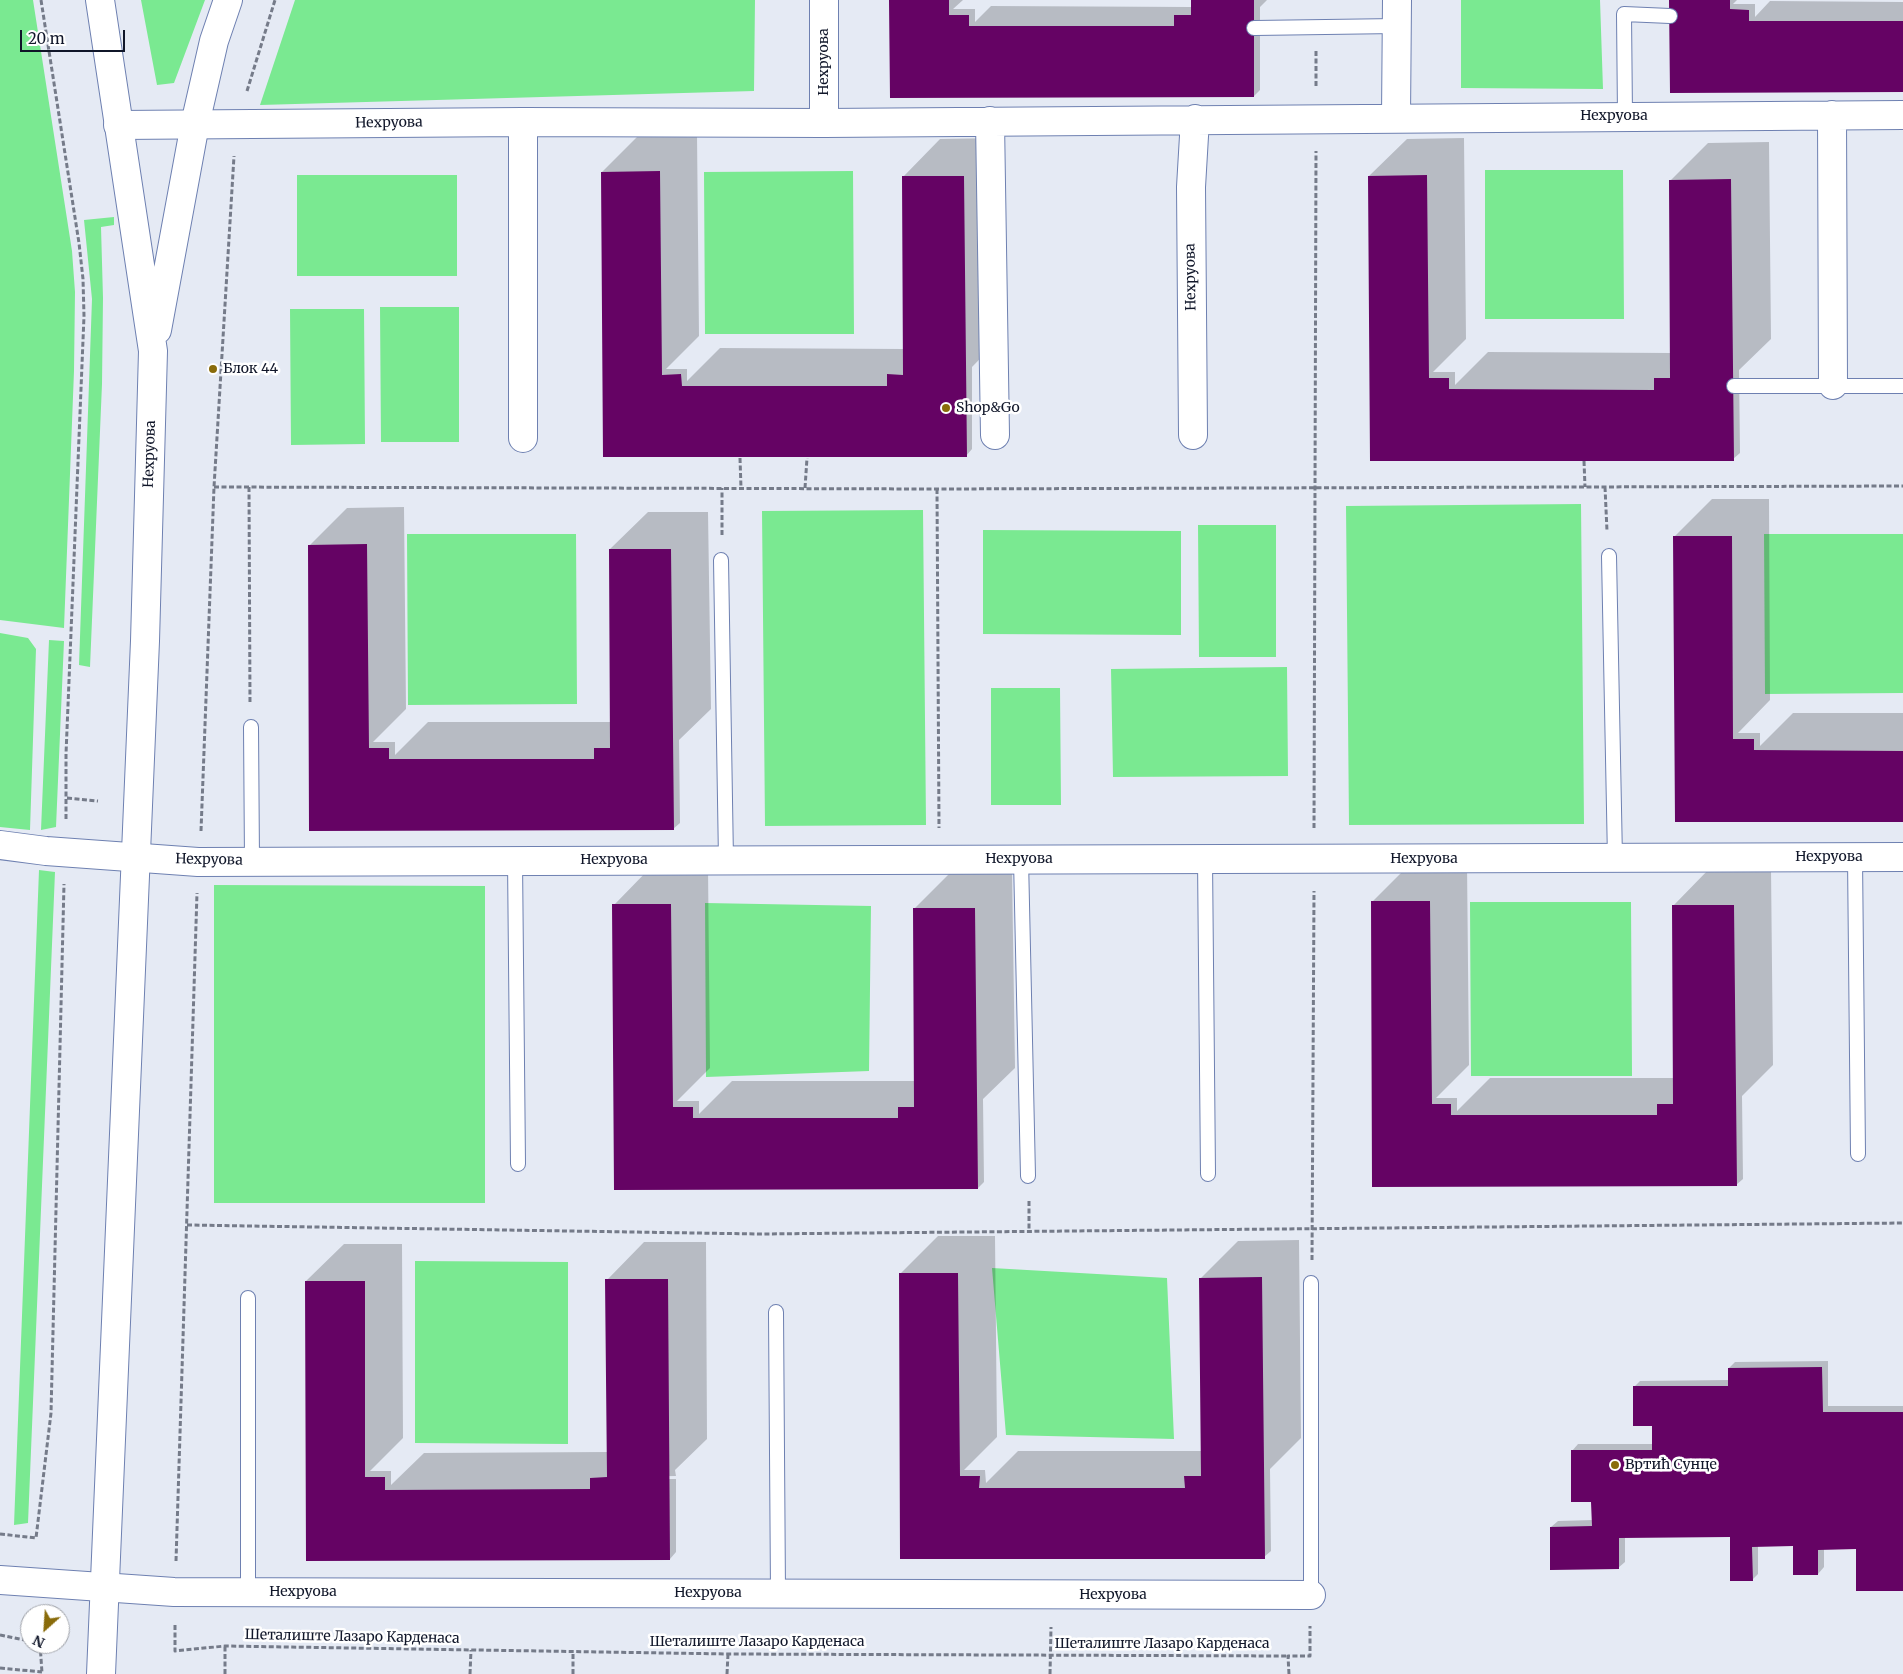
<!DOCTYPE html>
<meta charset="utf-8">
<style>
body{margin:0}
#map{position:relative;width:1903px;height:1674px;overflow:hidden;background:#e5eaf4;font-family:Merriweather,serif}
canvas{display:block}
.north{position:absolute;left:20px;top:1604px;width:50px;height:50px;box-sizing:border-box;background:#fff;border:1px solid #9fa2a9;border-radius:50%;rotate:206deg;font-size:14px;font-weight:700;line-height:20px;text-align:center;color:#101629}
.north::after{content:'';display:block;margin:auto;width:18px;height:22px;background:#896b0a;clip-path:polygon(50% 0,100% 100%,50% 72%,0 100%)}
.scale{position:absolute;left:20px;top:30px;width:105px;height:22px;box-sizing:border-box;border:2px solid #101629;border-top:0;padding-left:6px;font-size:15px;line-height:18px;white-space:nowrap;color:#101629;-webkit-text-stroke:4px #fff;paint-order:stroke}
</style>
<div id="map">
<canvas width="1903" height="1674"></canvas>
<div class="north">N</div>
<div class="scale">20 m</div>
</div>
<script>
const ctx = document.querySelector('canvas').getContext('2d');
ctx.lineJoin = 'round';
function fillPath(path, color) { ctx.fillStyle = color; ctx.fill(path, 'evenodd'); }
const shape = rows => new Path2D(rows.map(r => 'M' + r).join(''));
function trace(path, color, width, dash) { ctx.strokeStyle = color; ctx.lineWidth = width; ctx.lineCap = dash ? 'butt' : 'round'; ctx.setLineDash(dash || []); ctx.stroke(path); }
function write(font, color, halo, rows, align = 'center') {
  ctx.font = font + ' Merriweather,serif'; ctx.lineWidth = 5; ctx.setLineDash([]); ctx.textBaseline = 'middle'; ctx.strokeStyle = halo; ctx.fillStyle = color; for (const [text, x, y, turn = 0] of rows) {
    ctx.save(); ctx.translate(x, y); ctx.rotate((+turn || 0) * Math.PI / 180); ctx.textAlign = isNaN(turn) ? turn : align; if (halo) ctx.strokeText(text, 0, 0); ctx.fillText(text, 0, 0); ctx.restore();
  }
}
const green = shape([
 [0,0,33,0,72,251,75,292,74,371,64,628,0,620],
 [141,0,205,0,174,83,157,85],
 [295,0,755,0,754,91,260,105],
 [1461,0,1600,0,1603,89,1461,88],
 [1485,170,1623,170,1624,319,1485,319],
 [853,171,854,334,705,334,704,172],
 [297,175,457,175,457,276,297,276],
 [114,217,114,225,101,227,103,298,102,384,90,667,79,665,92,299,84,220],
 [380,307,459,307,459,442,381,442],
 [290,309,364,309,365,444,291,445],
 [1581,504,1584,824,1349,825,1346,506],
 [923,510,926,825,765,826,762,511],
 [1198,525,1276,525,1276,657,1199,657],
 [983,530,1181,531,1181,635,983,634],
 [407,534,576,534,577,704,408,705],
 [1764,534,1903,534,1903,693,1765,694],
 [0,633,28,638,36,649,30,830,0,827],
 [49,640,64,641,56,827,41,830],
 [1287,667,1288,776,1113,777,1111,669],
 [991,688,1060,688,1061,805,991,805],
 [39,870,55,872,28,1523,14,1525],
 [214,885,485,886,485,1203,214,1203],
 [1470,902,1631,902,1632,1076,1471,1076],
 [705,903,871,906,869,1071,706,1077],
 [415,1261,568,1262,568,1444,415,1443],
 [992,1268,1167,1278,1174,1439,1006,1435]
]);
const shadow = shape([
 [891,0,963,0,953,9,975,9,975,22,991,6,1192,7,1192,0,1267,0,1260,7,1260,90,1254,96,891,97],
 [1670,0,1737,0,1733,4,1755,4,1755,17,1770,1,1903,2,1903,91],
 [697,134,699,336,666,369,687,369,687,381,720,348,904,349,903,177,940,139,1001,138,1003,335,972,367,972,449,966,456,604,456,602,172,639,135],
 [1464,138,1466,339,1433,372,1455,372,1455,385,1488,352,1672,353,1670,181,1708,143,1769,142,1771,339,1739,370,1740,453,1733,459,1371,460,1369,176,1407,139],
 [1712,499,1769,499,1770,700,1738,733,1760,733,1760,746,1793,713,1903,713,1903,820,1676,820,1674,537],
 [404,507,406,709,373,742,395,742,395,755,428,722,611,722,610,549,648,512,708,512,711,709,679,740,680,823,673,829,311,829,309,546,347,508],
 [1467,863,1469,1065,1436,1098,1457,1098,1457,1111,1490,1078,1674,1078,1673,906,1710,868,1771,868,1773,1065,1742,1096,1743,1179,1736,1185,1374,1185,1372,902,1410,864],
 [651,867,708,867,710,1068,677,1101,699,1101,699,1114,732,1081,915,1081,914,909,952,871,1012,871,1015,1068,983,1099,984,1182,978,1188,615,1188,614,905],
 [938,1236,995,1236,997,1437,964,1470,985,1470,986,1483,1018,1451,1202,1451,1201,1278,1238,1241,1299,1240,1301,1438,1270,1469,1271,1551,1264,1557,902,1558,900,1274],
 [644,1242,706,1242,707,1439,675,1470,676,1476,628,1477,628,1479,676,1479,676,1552,670,1559,307,1560,306,1281,344,1244,402,1244,403,1438,370,1471,391,1471,391,1485,424,1453,608,1452,607,1280],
 [1828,1361,1828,1406,1903,1406,1903,1590,1857,1548,1824,1548,1824,1567,1818,1574,1795,1545,1758,1545,1758,1574,1752,1580,1731,1536,1625,1537,1625,1562,1618,1568,1551,1527,1558,1521,1593,1520,1593,1501,1572,1451,1578,1444,1654,1444,1654,1425,1634,1387,1640,1381,1729,1380,1729,1368,1735,1362]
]);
const building = shape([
 [889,0,949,0,949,15,969,15,969,26,1174,26,1174,15,1191,15,1191,0,1254,0,1254,97,890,98],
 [1669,0,1730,0,1730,9,1749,10,1749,21,1903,21,1903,92,1670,93],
 [660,171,662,375,681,374,682,386,887,386,887,374,903,375,902,176,964,176,967,457,603,457,601,172],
 [1427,175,1429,378,1449,378,1449,389,1654,390,1654,378,1670,378,1669,180,1731,179,1734,461,1370,461,1368,176],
 [1673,536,1732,536,1733,739,1754,739,1754,750,1903,751,1903,822,1675,822],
 [367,544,369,748,389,748,389,759,594,759,594,748,610,748,609,549,671,549,674,830,309,831,308,545],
 [1371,901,1430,901,1432,1104,1451,1104,1451,1115,1657,1115,1657,1104,1673,1104,1672,905,1734,905,1737,1186,1372,1187],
 [612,904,671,904,673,1107,693,1107,693,1118,898,1118,898,1107,914,1107,913,908,975,908,978,1189,614,1190],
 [899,1273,958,1273,960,1476,980,1476,979,1488,1185,1488,1184,1476,1201,1476,1199,1278,1262,1277,1265,1559,900,1559],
 [605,1279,668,1279,670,1560,306,1561,305,1281,365,1281,365,1477,385,1477,385,1490,590,1489,590,1478,607,1477],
 [1822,1367,1823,1412,1903,1412,1903,1591,1856,1591,1856,1549,1818,1550,1818,1575,1793,1575,1793,1546,1752,1547,1753,1581,1730,1581,1730,1537,1619,1538,1619,1569,1550,1570,1550,1527,1592,1526,1591,1502,1571,1502,1571,1450,1652,1450,1652,1426,1633,1426,1633,1386,1728,1386,1728,1368]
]);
const path = shape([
 [41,0,79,243,83,279,84,316,66,754,66,821],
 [1316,51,1316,88],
 [247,91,275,0],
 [740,458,741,488],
 [1584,461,1585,487],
 [214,487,937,489,1903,486],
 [249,487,250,704],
 [1605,487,1607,531],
 [805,488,807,458],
 [937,489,939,828],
 [722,535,722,488],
 [67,798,98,801],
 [1314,828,1316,151],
 [201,831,214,487,234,156],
 [1029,1201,1029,1231],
 [187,1225,759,1234,1903,1223],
 [1312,1260,1314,891],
 [0,1534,36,1538,51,1413,64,884],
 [176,1561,197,893],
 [175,1625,175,1651,225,1646,728,1654,1288,1656],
 [0,1635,30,1641],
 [40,1644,42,1673],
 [0,1668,42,1672],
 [225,1674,225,1646],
 [470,1674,471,1650],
 [573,1674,573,1652],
 [727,1674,728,1654],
 [1050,1674,1051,1627],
 [1289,1674,1288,1656,1310,1656,1310,1626]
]);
const service = shape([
 [1254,28,1397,26],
 [1625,116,1624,14,1670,16],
 [1734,386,1903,386],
 [1609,556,1615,859],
 [721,560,726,860],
 [251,727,252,861],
 [1855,857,1858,1154],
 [1021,859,1028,1176],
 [1205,859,1208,1174],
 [515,860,518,1164],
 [1311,1283,1311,1595],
 [248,1298,248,1591],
 [776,1312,778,1593]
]);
const minor = shape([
 [824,0,824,123],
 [1832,115,1833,385],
 [1396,117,1397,0],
 [990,121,995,435],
 [523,122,523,438],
 [118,125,523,122,824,123,1903,115],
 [1193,435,1191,187,1195,119],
 [0,845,46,851,198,862,1903,857],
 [0,1580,174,1592,1311,1595]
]);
const tertiary = shape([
 [100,0,153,351,145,641,101,1674],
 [157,330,195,124,214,41,228,0]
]);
const markers = [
 [213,369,5,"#896b0a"],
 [946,408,5,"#896b0a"],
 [1615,1465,5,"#896b0a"]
];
const streetNames = [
 ["Нехруова",824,62,-90],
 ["Нехруова",1614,116],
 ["Нехруова",389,123,-1],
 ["Нехруова",1191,277,-91],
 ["Нехруова",150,454,-88],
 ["Нехруова",1829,857],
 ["Нехруова",1019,859],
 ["Нехруова",1424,859],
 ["Нехруова",209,860,1],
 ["Нехруова",614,860],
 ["Нехруова",303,1592],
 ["Нехруова",708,1593],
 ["Нехруова",1113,1595],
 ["Шеталиште Лазаро Карденаса",352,1637,1],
 ["Шеталиште Лазаро Карденаса",757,1642],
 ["Шеталиште Лазаро Карденаса",1162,1644]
];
const poiNames = [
 ["Блок 44",223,369],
 ["Shop&Go",956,408],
 ["Вртић Сунце",1625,1465]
];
fillPath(green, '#7ae991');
fillPath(shadow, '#0003');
fillPath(building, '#650364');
trace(service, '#6e80b1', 16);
trace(minor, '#6e80b1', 30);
trace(tertiary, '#6e80b1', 30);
trace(path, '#757b89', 3, [5, 2.5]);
trace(service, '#fff', 14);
trace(minor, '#fff', 28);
trace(tertiary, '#fff', 28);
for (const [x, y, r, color] of markers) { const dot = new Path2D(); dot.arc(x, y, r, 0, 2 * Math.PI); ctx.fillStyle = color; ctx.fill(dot); trace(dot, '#fff', 2); }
write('14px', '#101629', '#fff', streetNames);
write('14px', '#101629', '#fff', poiNames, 'left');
</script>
